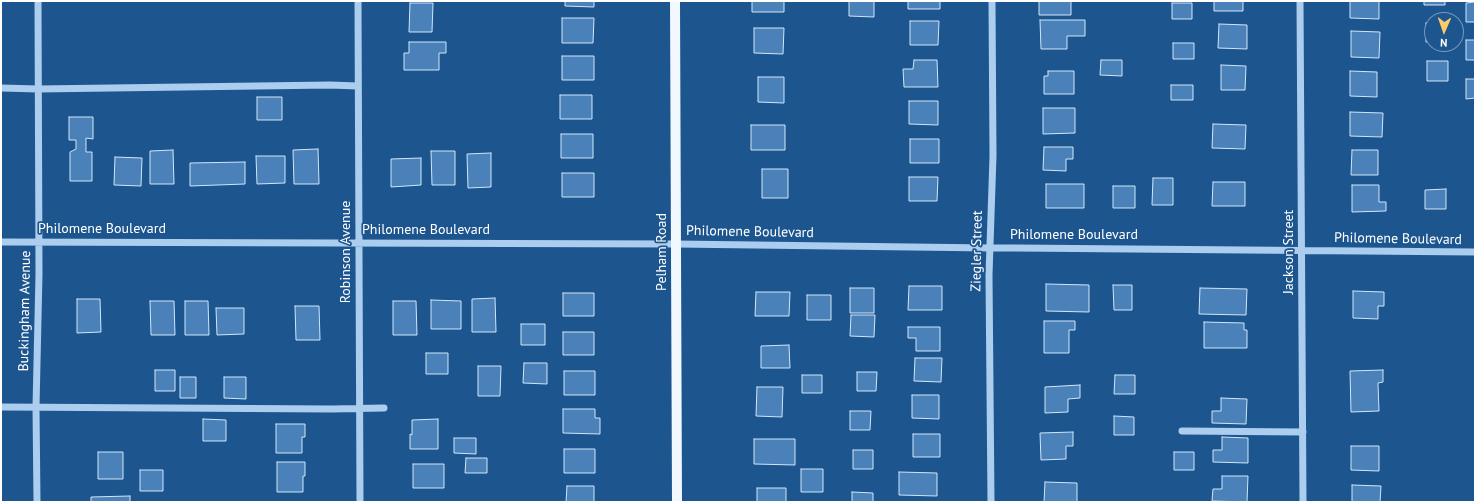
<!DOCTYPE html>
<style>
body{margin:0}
#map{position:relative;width:1476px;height:503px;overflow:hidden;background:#1d558f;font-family:"PT Sans",sans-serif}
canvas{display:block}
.frame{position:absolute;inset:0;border:2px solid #fff;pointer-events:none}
.north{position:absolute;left:1424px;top:12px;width:40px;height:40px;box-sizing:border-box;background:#1d558f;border:1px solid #7799bc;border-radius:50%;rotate:182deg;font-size:11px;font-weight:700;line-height:16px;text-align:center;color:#fff}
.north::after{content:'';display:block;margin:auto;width:14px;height:18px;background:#fdca6a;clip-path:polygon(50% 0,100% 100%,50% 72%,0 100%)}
</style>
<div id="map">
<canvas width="1476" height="503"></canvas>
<div class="frame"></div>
<div class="north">N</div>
</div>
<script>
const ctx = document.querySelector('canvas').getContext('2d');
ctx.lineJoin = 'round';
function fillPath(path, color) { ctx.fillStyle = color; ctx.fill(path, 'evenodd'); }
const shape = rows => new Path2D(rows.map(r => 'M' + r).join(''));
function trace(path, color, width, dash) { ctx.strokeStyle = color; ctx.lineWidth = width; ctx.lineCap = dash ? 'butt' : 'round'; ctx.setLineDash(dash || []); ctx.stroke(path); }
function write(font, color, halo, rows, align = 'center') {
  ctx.font = font + ' "PT Sans",sans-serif'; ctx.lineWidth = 3.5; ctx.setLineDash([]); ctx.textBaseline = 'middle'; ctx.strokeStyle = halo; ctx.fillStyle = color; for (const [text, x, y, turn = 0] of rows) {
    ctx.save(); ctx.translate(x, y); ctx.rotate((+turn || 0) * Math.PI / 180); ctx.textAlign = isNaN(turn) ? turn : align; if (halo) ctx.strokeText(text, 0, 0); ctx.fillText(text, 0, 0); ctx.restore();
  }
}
const building = shape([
 [565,1,594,1,594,7,565,6,565,1],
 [752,1,784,1,784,12,752,12,752,1],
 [849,1,874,1,874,17,849,16,849,1],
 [908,1,940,1,940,9,908,9,908,1],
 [1039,1,1071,1,1071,15,1039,15,1039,1],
 [1214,1,1243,1,1243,11,1214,11,1214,1],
 [1350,1,1379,1,1379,19,1350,18,1350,1],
 [1424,1,1445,1,1445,5,1424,5,1424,1],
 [1475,2,1475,22,1466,22,1466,3,1475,2],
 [410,3,433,3,432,32,409,32,410,3],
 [1172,3,1192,3,1192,19,1172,19,1172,3],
 [562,18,594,18,593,43,562,43,562,18],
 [1040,20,1085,20,1085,36,1067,36,1067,49,1041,49,1040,20],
 [910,21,939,21,938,45,910,45,910,21],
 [1426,23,1432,23,1432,42,1426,42,1426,23],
 [1219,24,1247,25,1247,49,1218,48,1219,24],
 [754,28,784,28,783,54,754,53,754,28],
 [1351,31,1380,32,1379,58,1351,57,1351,31],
 [1466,40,1475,40,1475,60,1466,60,1466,40],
 [409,42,446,42,446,53,439,53,439,70,404,70,404,53,409,53,409,42],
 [1173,43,1194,43,1194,59,1173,59,1173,43],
 [562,56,594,56,594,80,562,80,562,56],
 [914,60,937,60,938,87,904,87,903,69,913,69,914,60],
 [1101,60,1122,60,1122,76,1100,75,1101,60],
 [1427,61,1448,61,1448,81,1427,81,1427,61],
 [1221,65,1246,66,1245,90,1221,90,1221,65],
 [1048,71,1074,71,1074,94,1044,94,1044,76,1048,76,1048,71],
 [1350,71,1377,72,1377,97,1350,96,1350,71],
 [758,77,784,77,784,103,758,102,758,77],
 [1466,79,1475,79,1475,98,1466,99,1466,79],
 [1171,85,1193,85,1193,100,1171,100,1171,85],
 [560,95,592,95,592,119,560,119,560,95],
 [257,97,282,97,282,120,257,120,257,97],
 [909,101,938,101,938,125,909,124,909,101],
 [1043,108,1075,108,1075,133,1043,134,1043,108],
 [1350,112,1383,113,1382,137,1350,136,1350,112],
 [69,117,93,117,93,139,86,138,86,152,92,152,92,181,70,181,70,152,76,149,76,140,69,140,69,117],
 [1213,124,1246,125,1245,149,1212,148,1213,124],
 [751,125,785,125,785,150,751,150,751,125],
 [561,134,593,134,593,158,561,158,561,134],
 [910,139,939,139,939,163,910,163,910,139],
 [1044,147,1073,147,1073,159,1066,159,1066,171,1043,170,1044,147],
 [318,149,319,184,294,184,293,150,318,149],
 [173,150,174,184,150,184,150,151,173,150],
 [1352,150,1378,150,1378,175,1351,175,1352,150],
 [431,151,455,151,455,185,432,185,431,151],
 [491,153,491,187,468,188,467,154,491,153],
 [256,156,285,156,285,183,257,184,256,156],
 [115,157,142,158,141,186,114,185,115,157],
 [421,158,421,185,391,187,391,159,421,158],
 [245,162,245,184,190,186,190,163,245,162],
 [762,169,788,169,788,198,762,198,762,169],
 [562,173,594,173,594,197,562,197,562,173],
 [909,177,938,177,937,201,909,201,909,177],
 [1153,178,1173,178,1173,205,1152,205,1153,178],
 [1213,182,1245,182,1245,206,1212,206,1213,182],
 [1046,184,1084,184,1084,208,1046,208,1046,184],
 [1352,185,1379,185,1379,202,1386,202,1386,211,1352,212,1352,185],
 [1113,186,1135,186,1135,208,1113,208,1113,186],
 [1446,189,1446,209,1425,209,1425,190,1446,189],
 [1046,284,1089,285,1089,312,1046,311,1046,284],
 [1113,285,1132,285,1132,310,1114,310,1113,285],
 [909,286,942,286,942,310,908,310,909,286],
 [850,288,874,288,874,313,850,313,850,288],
 [1200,288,1247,289,1246,315,1199,314,1200,288],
 [1353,291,1384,292,1384,306,1378,306,1378,319,1353,318,1353,291],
 [756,292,790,292,789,316,755,316,756,292],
 [563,293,594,293,594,316,563,316,563,293],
 [807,295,831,295,831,320,807,320,807,295],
 [495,298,496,332,472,332,472,299,495,298],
 [77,299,100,299,101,332,77,333,77,299],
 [431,300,461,301,461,329,431,329,431,300],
 [150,301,174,301,175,335,151,335,150,301],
 [185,301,208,301,209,335,185,335,185,301],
 [393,301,416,301,417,335,393,335,393,301],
 [295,306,319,306,320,340,296,340,295,306],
 [216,308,244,308,244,334,217,335,216,308],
 [851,315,875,315,874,337,850,336,851,315],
 [1044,321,1075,321,1075,330,1069,330,1069,353,1044,353,1044,321],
 [1204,322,1244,323,1244,330,1247,330,1247,348,1204,348,1204,322],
 [521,324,545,324,545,345,521,345,521,324],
 [908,327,940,327,940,351,916,351,916,338,908,338,908,327],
 [563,332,594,332,594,355,563,355,563,332],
 [789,345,790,368,761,368,761,346,789,345],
 [426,353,448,353,448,374,426,374,426,353],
 [915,358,942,358,941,382,914,381,915,358],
 [524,363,547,363,547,384,523,383,524,363],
 [478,366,501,366,500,396,478,396,478,366],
 [155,370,175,370,175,391,155,391,155,370],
 [1383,370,1383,382,1378,383,1379,411,1351,412,1350,371,1383,370],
 [564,371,595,371,595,395,564,395,564,371],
 [857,372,877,372,876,391,857,391,857,372],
 [802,375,822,375,822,393,802,393,802,375],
 [1115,375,1135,375,1135,394,1114,394,1115,375],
 [180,377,196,377,196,398,180,398,180,377],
 [224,377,246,377,246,399,224,398,224,377],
 [1080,385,1080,398,1068,399,1068,412,1045,413,1045,387,1080,385],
 [757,387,783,387,782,417,756,416,757,387],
 [912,395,939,395,939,419,912,418,912,395],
 [1221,398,1247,399,1246,424,1212,423,1212,411,1221,411,1221,398],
 [563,409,595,409,595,418,600,418,600,434,563,433,563,409],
 [850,411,871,411,870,430,850,430,850,411],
 [1114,416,1134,417,1134,435,1114,435,1114,416],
 [203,419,226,420,226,441,203,441,203,419],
 [438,419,438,449,410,449,410,434,412,435,412,420,438,419],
 [276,424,305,424,305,437,302,437,302,453,276,453,276,424],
 [1073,432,1073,446,1066,446,1066,459,1041,460,1040,433,1073,432],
 [913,434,940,434,940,457,913,457,913,434],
 [1222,437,1248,438,1248,463,1213,462,1213,450,1222,450,1222,437],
 [454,438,476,438,476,454,454,453,454,438],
 [754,439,795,439,795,465,754,464,754,439],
 [1351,446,1379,446,1379,471,1351,470,1351,446],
 [564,449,595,449,595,473,564,473,564,449],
 [853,450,873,450,873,469,853,469,853,450],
 [98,452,123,452,123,479,98,479,98,452],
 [1174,452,1194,452,1194,470,1174,470,1174,452],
 [466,458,487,458,487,473,465,473,466,458],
 [277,462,305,462,305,476,303,476,303,492,277,492,277,462],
 [413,464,444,464,444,488,413,488,413,464],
 [801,469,823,469,823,492,801,492,801,469],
 [140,470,163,470,163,491,140,491,140,470],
 [899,472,937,473,937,496,899,495,899,472],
 [1222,476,1248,476,1247,502,1212,501,1213,489,1222,489,1222,476],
 [1045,482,1077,483,1077,502,1044,502,1045,482],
 [1352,485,1381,486,1380,502,1352,502,1352,485],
 [567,486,594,486,594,502,566,502,567,486],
 [757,488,786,488,786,502,757,502,757,488],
 [852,492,873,493,873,502,852,502,852,492],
 [130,496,130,502,91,502,91,497,130,496]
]);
const minor = shape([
 [358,1,360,502],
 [1300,1,1303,502],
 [1,88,38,89,330,85,358,86],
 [1,242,676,244,990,248,1016,248,1475,252],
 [1,407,332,409,384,408],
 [1182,431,1303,432],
 [37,502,36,407,39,274,38,1],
 [991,502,989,275,993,156,992,1]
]);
const major = shape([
 [675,1,677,502]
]);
const streetNames = [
 ["Philomene Boulevard",102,229],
 ["Philomene Boulevard",426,230],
 ["Philomene Boulevard",750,232,1],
 ["Philomene Boulevard",1074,235],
 ["Philomene Boulevard",1398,239,1],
 ["Ziegler Street",977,251,-89],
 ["Robinson Avenue",346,252,-90],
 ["Pelham Road",662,252,-90],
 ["Jackson Street",1289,252,-90],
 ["Buckingham Avenue",25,311,-89]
];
fillPath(building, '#4a81b8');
trace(building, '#d1e6fa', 1);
trace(minor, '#abcdee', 7);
trace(major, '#f2f8ff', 10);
write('14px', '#fff', '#1d558f', streetNames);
</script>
